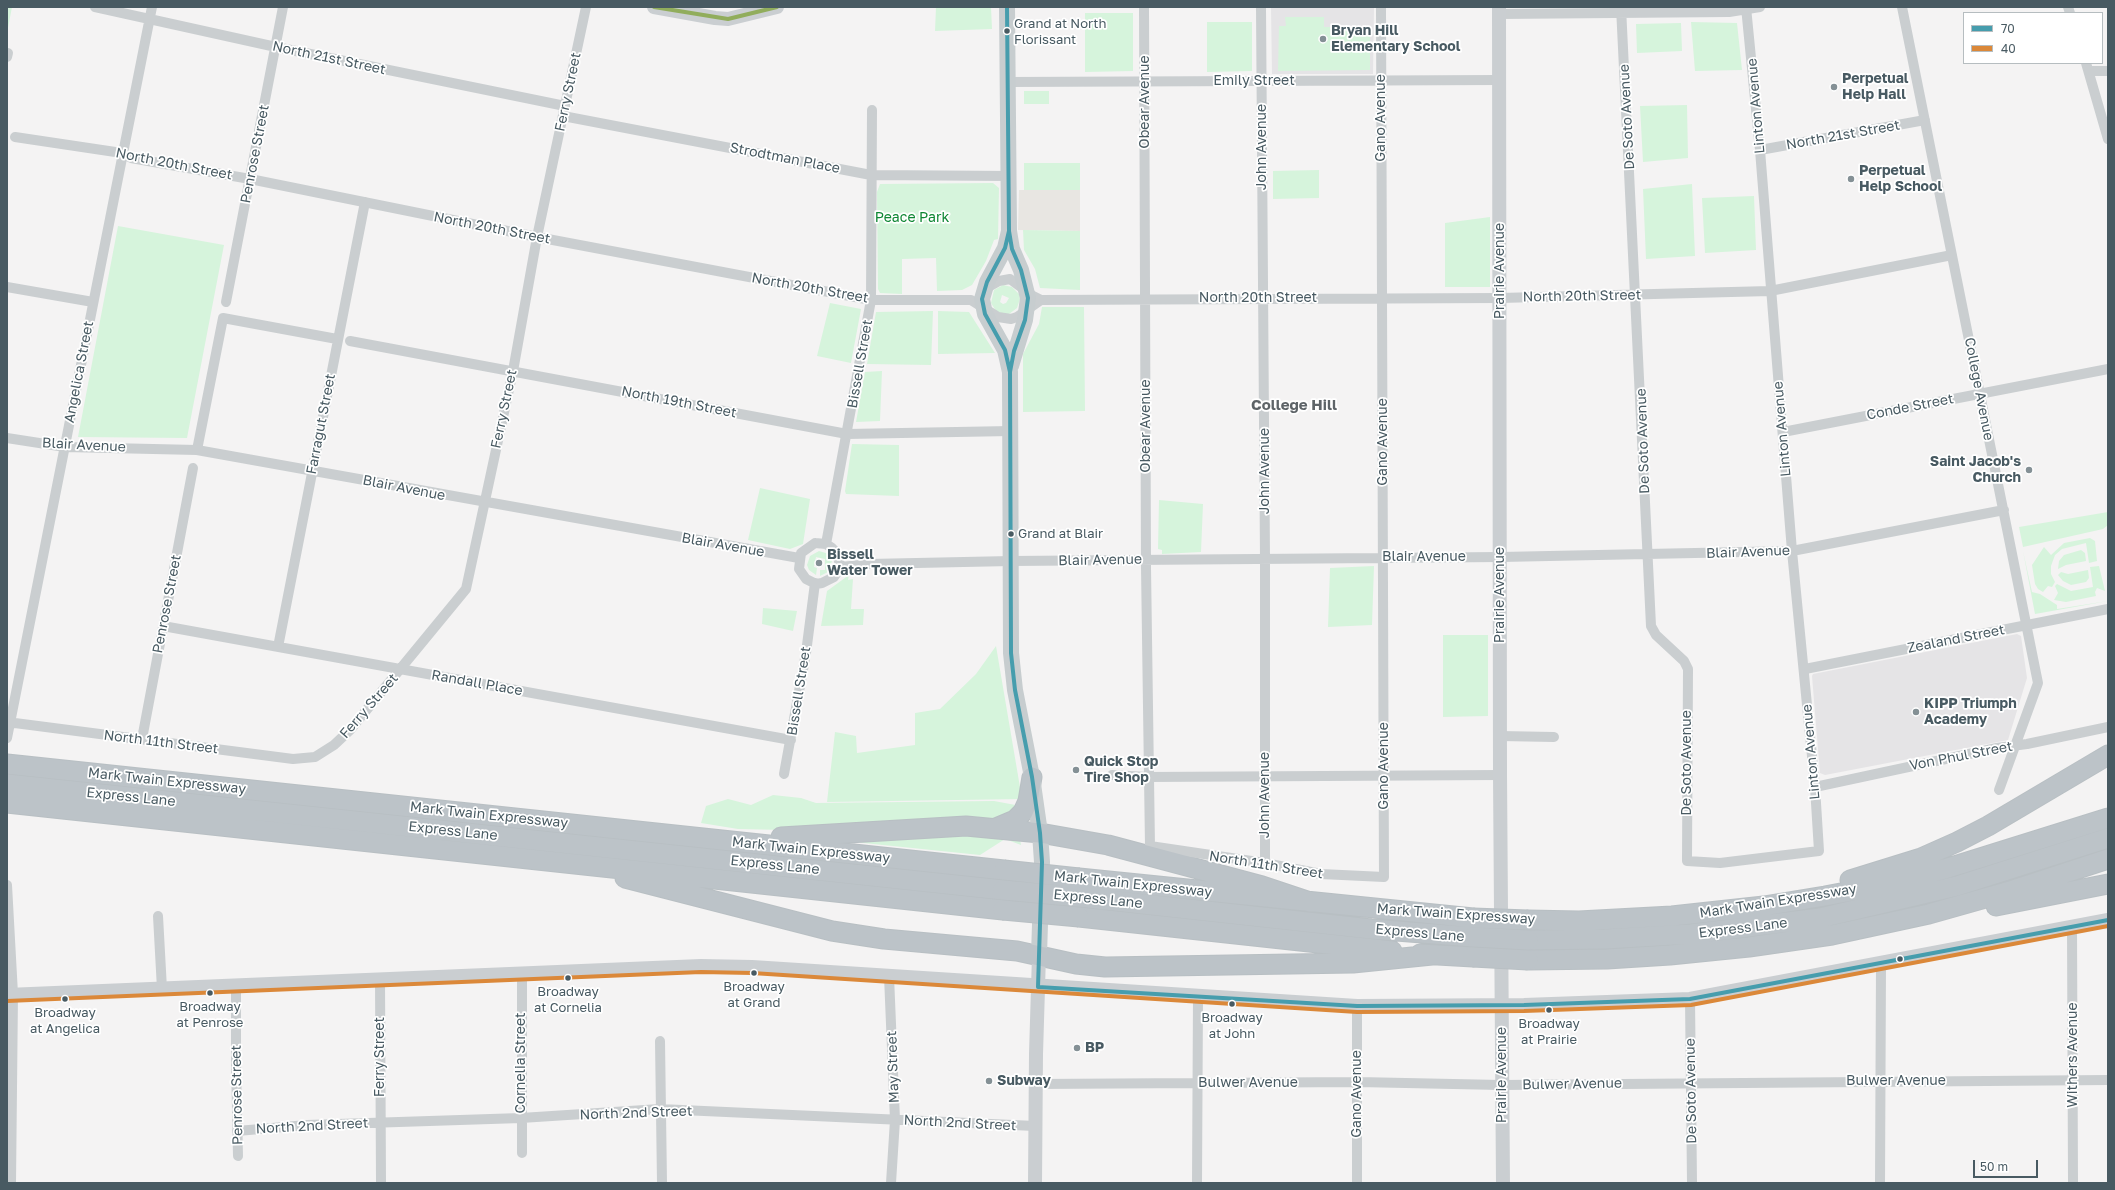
<!DOCTYPE html>
<style>
body{margin:0}
#map{position:relative;width:2115px;height:1190px;overflow:hidden;background:#f4f3f3;font-family:"Golos Text",sans-serif}
canvas{display:block}
.frame{position:absolute;inset:0;border:8px solid #485a62;pointer-events:none}
.legend{position:absolute;left:1963px;top:12px;width:140px;height:52px;box-sizing:border-box;background:#fff;border:1px solid #b6bdc0;margin:0;padding:5px 7px;list-style:none;font-size:12px;color:#485a62}
.legend li{display:flex;align-items:center;gap:8px;height:20px}
.legend b{width:20px;border:1px solid #b6bdc0}
.scale{position:absolute;left:1973px;top:1160px;width:65px;height:18px;box-sizing:border-box;border:2px solid #485a62;border-top:0;padding-left:5px;font-size:12px;line-height:14px;white-space:nowrap;color:#485a62;-webkit-text-stroke:3px #fff;paint-order:stroke}
</style>
<div id="map">
<canvas width="2115" height="1190"></canvas>
<div class="frame"></div>
<ul class="legend">
<li><b style="height:5px;background:#469dad"></b>70</li>
<li><b style="height:5px;background:#db8839"></b>40</li>
</ul>
<div class="scale">50 m</div>
</div>
<script>
const ctx = document.querySelector('canvas').getContext('2d');
ctx.lineJoin = 'round';
function fillPath(path, color) { ctx.fillStyle = color; ctx.fill(path, 'evenodd'); }
const shape = rows => new Path2D(rows.map(r => 'M' + r).join(''));
function trace(path, color, width, dash) { ctx.strokeStyle = color; ctx.lineWidth = width; ctx.lineCap = dash ? 'butt' : 'round'; ctx.setLineDash(dash || []); ctx.stroke(path); }
function write(font, color, halo, rows, align = 'center') {
  ctx.font = font + ' "Golos Text",sans-serif'; ctx.lineWidth = 3.5; ctx.setLineDash([]); ctx.textBaseline = 'middle'; ctx.strokeStyle = halo; ctx.fillStyle = color; for (const [text, x, y, turn = 0] of rows) {
    ctx.save(); ctx.translate(x, y); ctx.rotate((+turn || 0) * Math.PI / 180); ctx.textAlign = isNaN(turn) ? turn : align; if (halo) ctx.strokeText(text, 0, 0); ctx.fillText(text, 0, 0); ctx.restore();
  }
}
const commercial = shape([
 [1019,190,1080,190,1080,231,1018,230]
]);
const education = shape([
 [1271,7,1374,7,1373,74,1272,74],
 [2017,634,2021,636,2027,678,2008,740,1825,775,1820,773,1812,676,1813,674]
]);
const green = shape([
 [7,7,12,7,7,33],
 [936,7,991,7,992,29,935,31],
 [1085,13,1133,13,1133,71,1085,72],
 [1285,17,1324,17,1324,27,1370,27,1370,70,1278,71,1279,26,1286,26],
 [1207,22,1252,22,1252,71,1207,72],
 [1691,22,1737,23,1742,70,1695,71],
 [1681,23,1682,51,1637,53,1636,24],
 [1024,91,1049,91,1049,104,1024,104],
 [1687,105,1688,158,1643,162,1640,106],
 [1024,163,1080,163,1080,190,1024,190],
 [1319,170,1319,198,1273,199,1273,171],
 [993,183,999,188,998,239,994,240,986,261,972,285,962,290,937,291,936,258,902,259,902,294,880,293,878,289,877,192,880,184],
 [1692,184,1695,256,1646,259,1643,189],
 [1754,196,1756,250,1705,253,1702,198],
 [1490,217,1490,287,1445,287,1445,223],
 [118,226,224,245,187,438,78,437],
 [1023,230,1080,231,1080,290,1040,288,1035,269,1024,250],
 [1003,285,1012,287,1019,294,1020,299,1017,308,1009,314,1005,315,996,311,991,303,994,290],
 [1002,295,1009,298,1006,303,1003,304,1000,302],
 [830,303,861,309,851,363,817,356],
 [1042,307,1084,307,1085,411,1023,412,1023,354,1039,324],
 [933,311,931,365,867,364,876,312],
 [938,311,969,312,995,353,938,354],
 [882,371,880,421,856,422,865,372],
 [852,444,899,445,899,496,846,494,845,491],
 [760,488,810,499,803,544,790,549,748,540],
 [1159,500,1203,504,1201,552,1162,554,1162,550,1158,549],
 [2108,512,2108,525,2103,529,2023,547,2019,527],
 [2090,538,2095,541,2097,561,2089,563,2086,543,2062,549,2055,555,2051,566,2051,574,2055,582,2052,587,2048,586,2043,592,2038,589,2035,584,2032,565,2044,547,2051,555,2064,543],
 [2081,550,2085,553,2086,561,2066,565,2058,569,2059,561,2064,555],
 [819,551,829,554,832,561,828,572,820,576,820,570,825,570,825,559,816,557,814,567,817,568,816,575,809,570,807,565,810,556],
 [2023,551,2032,592,2040,594,2057,605,2057,609,2108,601,2035,614],
 [1374,566,1372,625,1328,627,1330,568],
 [2099,566,2105,591,2097,588,2095,592,2096,596,2066,602,2054,600,2058,593,2055,586,2057,584,2071,591,2093,587,2090,567],
 [2088,570,2089,578,2086,582,2071,585,2063,581,2058,575,2061,572,2068,574],
 [849,575,848,580,853,579,851,609,864,609,863,625,821,626,827,591],
 [763,608,797,611,793,631,762,624],
 [1443,635,1488,635,1488,716,1443,717],
 [996,646,1022,799,827,802,835,732,856,736,857,753,915,745,915,713,940,709,976,674],
 [773,795,801,798,816,803,994,801,1021,806,995,823,786,830,738,829,701,823,706,806,728,799,751,805],
 [955,831,1020,839,1021,845,1005,839,980,855,825,839]
]);
const street = shape([
 [95,7,276,47,565,106],
 [1144,7,1146,567,1150,846,1265,863,1321,874,1384,877,1381,7],
 [1261,7,1265,558,1265,863],
 [1621,7,1651,626,1656,635,1684,661,1688,669,1687,861,1720,863,1819,851,1815,787,1792,551,1760,150,1746,7],
 [1902,7,2038,683,1999,790],
 [2068,7,2070,13],
 [1499,14,1729,12,1760,7],
 [7,57,8,53],
 [2086,63,2108,139],
 [2089,71,2108,71],
 [1008,82,1499,80],
 [563,116,871,175,1009,176],
 [15,137,122,153,131,158,250,179,537,237,871,300,971,300,998,317,1011,319,1017,317,1041,300],
 [1760,150,1925,120],
 [7,287,93,302],
 [985,289,999,281,1010,279,1033,296,1041,300,1500,298,1770,291,1952,255],
 [226,302,283,7],
 [350,341,847,434,1011,431],
 [1783,432,2108,369],
 [7,438,65,447,197,450,799,558],
 [197,450,223,318,337,339],
 [815,543,826,544,832,548,836,552,841,567,834,577,822,583,816,584,806,579,799,569,801,553,815,543],
 [826,544,871,300,872,110],
 [841,567,869,564,1011,561,1501,557,1792,551,2004,510],
 [163,626,791,740],
 [278,647,365,202],
 [1805,669,2108,609],
 [7,722,293,759,315,757,334,745,350,730,466,589,513,371,537,237,586,7],
 [1500,736,1554,737],
 [7,738,152,7],
 [142,739,193,468],
 [784,774,806,653,815,583],
 [1112,775,1148,777,1500,775],
 [1815,787,1997,748,2027,744,2108,727],
 [7,885,13,994,11,1183],
 [158,916,162,989],
 [2072,928,2073,1183],
 [889,976,895,1120,891,1183],
 [380,979,381,1183],
 [236,986,236,1063,238,1156],
 [1690,999,1692,1183],
 [1357,1006,1357,1183],
 [660,1041,662,1183],
 [1036,1084,1358,1082,1501,1085,2108,1080],
 [237,1131,307,1125,521,1118,660,1109,1035,1126],
 [522,1153,522,973],
 [1197,1183,1198,996],
 [1880,1183,1881,965]
]);
const secondary = shape([
 [654,7,715,18,728,19,777,7],
 [1499,7,1500,775,1503,1183],
 [7,995,701,966,752,967,1357,1006,1524,1005,1690,999,2108,920],
 [1035,1183,1036,1054,1039,955]
]);
const primary = shape([
 [1007,7,1009,231,1012,249,1021,270,1028,298,1025,320,1011,366],
 [1009,231,1005,248,987,282,982,299,985,314,1005,350,1010,372,1011,653,1015,690,1032,777,1040,833,1042,862,1039,955]
]);
const highway = shape([
 [7,764,1004,870],
 [7,784,1003,890],
 [7,803,1003,910],
 [996,828,1015,820,1023,812,1028,801,1032,777],
 [781,837,966,826,1040,833,1108,845,1262,886,1310,902],
 [625,878,832,931,884,939,1017,951,1076,964,1105,967,1353,963,1432,955],
 [1079,878,1473,918],
 [1850,880,1921,858,1957,842,1988,826,2108,755],
 [1079,897,1371,929,1473,937],
 [1996,906,2108,884],
 [1079,917,1392,951],
 [1528,920,1579,921,1672,916,1764,906,1825,896,1888,884,1948,868,2108,818],
 [1528,940,1605,939,1691,934,1820,918,1957,886,2108,838],
 [1420,954,1473,957],
 [1528,960,1607,959,1670,955,1749,947,1832,935,1929,914,2007,892,2108,859]
]);
const highwayBridge = shape([
 [1004,870,1079,878],
 [1003,890,1079,897],
 [1003,910,1079,917],
 [1473,918,1528,920],
 [1473,937,1528,940],
 [1473,957,1528,960]
]);
const bus1 = shape([
 [1007,7,1009,231,1012,249,1021,270,1028,298,1025,320,1014,351,1010,372],
 [1009,231,1005,248,987,282,982,299,985,314,1005,350,1010,372,1011,653,1015,690,1032,777,1040,833,1042,862,1038,987,1357,1006,1524,1005,1690,999,2108,920]
]);
const bus2 = shape([
 [7,1001,701,972,752,973,1357,1012,1524,1011,1691,1005,2108,926]
]);
const bus3 = shape([
 [654,7,728,19,777,7]
]);
const markers = [
 [1007,31,3.5,"#485a62"],
 [1323,39,4,"#849095"],
 [1834,87,4,"#849095"],
 [1851,179,4,"#849095"],
 [2029,470,4,"#849095"],
 [1011,534,3.5,"#485a62"],
 [819,563,4,"#849095"],
 [1916,712,4,"#849095"],
 [1076,770,4,"#849095"],
 [1900,959,3.5,"#485a62"],
 [754,973,3.5,"#485a62"],
 [568,978,3.5,"#485a62"],
 [210,993,3.5,"#485a62"],
 [65,999,3.5,"#485a62"],
 [1232,1004,3.5,"#485a62"],
 [1549,1010,3.5,"#485a62"],
 [1077,1048,4,"#849095"],
 [989,1081,4,"#849095"]
];
const busNames = [
 ["Grand at North",1014,24,"left"],
 ["Florissant",1014,40,"left"],
 ["Grand at Blair",1018,534,"left"],
 ["Broadway",754,987],
 ["at Grand",754,1003],
 ["Broadway",568,992],
 ["at Cornelia",568,1008],
 ["Broadway",210,1007],
 ["at Penrose",210,1023],
 ["Broadway",65,1013],
 ["at Angelica",65,1029],
 ["Broadway",1232,1018],
 ["at John",1232,1034],
 ["Broadway",1549,1024],
 ["at Prairie",1549,1040]
];
const poiNames = [
 ["Bryan Hill",1331,31],
 ["Elementary School",1331,47],
 ["Perpetual",1842,79],
 ["Help Hall",1842,95],
 ["Perpetual",1859,171],
 ["Help School",1859,187],
 ["Saint Jacob's",2021,462,"right"],
 ["Church",2021,478,"right"],
 ["Bissell",827,555],
 ["Water Tower",827,571],
 ["KIPP Triumph",1924,704],
 ["Academy",1924,720],
 ["Quick Stop",1084,762],
 ["Tire Shop",1084,778],
 ["BP",1085,1048],
 ["Subway",997,1081]
];
const streetNames = [
 ["North 21st Street",329,58,12],
 ["Emily Street",1254,81],
 ["Ferry Street",568,92,-78],
 ["Obear Avenue",1145,102,-90],
 ["Linton Avenue",1756,106,-95],
 ["De Soto Avenue",1627,117,-93],
 ["Gano Avenue",1381,118,-90],
 ["North 21st Street",1843,135,-10],
 ["John Avenue",1262,147,-90],
 ["Penrose Street",255,154,-79],
 ["Strodtman Place",785,158,11],
 ["North 20th Street",174,164,11],
 ["North 20th Street",492,228,11],
 ["Prairie Avenue",1500,271,-90],
 ["North 20th Street",810,288,10],
 ["North 20th Street",1582,296,-1],
 ["North 20th Street",1258,298],
 ["Bissell Street",860,364,-80],
 ["Angelica Street",79,372,-79],
 ["College Avenue",1979,389,79],
 ["North 19th Street",679,402,11],
 ["Conde Street",1910,407,-11],
 ["Ferry Street",504,409,-78],
 ["Farragut Street",321,424,-79],
 ["Obear Avenue",1146,426,-90],
 ["Linton Avenue",1782,429,-95],
 ["De Soto Avenue",1643,441,-92],
 ["Gano Avenue",1383,442,-90],
 ["Blair Avenue",84,445,3],
 ["John Avenue",1265,471,-90],
 ["Blair Avenue",404,488,11],
 ["Blair Avenue",723,545,10],
 ["Blair Avenue",1748,552,-2],
 ["Blair Avenue",1424,557],
 ["Blair Avenue",1100,560,-1],
 ["Prairie Avenue",1500,595,-90],
 ["Penrose Street",167,604,-79],
 ["Zealand Street",1956,639,-11],
 ["Randall Place",477,683,10],
 ["Bissell Street",799,691,-81],
 ["Ferry Street",369,706,-49],
 ["North 11th Street",161,742,7],
 ["Linton Avenue",1811,752,-95],
 ["Von Phul Street",1961,756,-11],
 ["De Soto Avenue",1687,763,-90],
 ["Gano Avenue",1384,766,-90],
 ["Mark Twain Expressway",167,781,6],
 ["John Avenue",1265,795,-90],
 ["Express Lane",131,797,6],
 ["Mark Twain Expressway",489,815,6],
 ["Express Lane",453,831,6],
 ["Mark Twain Expressway",811,850,6],
 ["Express Lane",775,865,6],
 ["North 11th Street",1266,865,9],
 ["Mark Twain Expressway",1133,884,6],
 ["Express Lane",1098,899,6],
 ["Mark Twain Expressway",1778,901,-9],
 ["Mark Twain Expressway",1456,914,4],
 ["Express Lane",1743,928,-7],
 ["Express Lane",1420,933,5],
 ["Withers Avenue",2073,1055,-90],
 ["Ferry Street",380,1057,-90],
 ["Cornelia Street",521,1063,-90],
 ["May Street",893,1067,-92],
 ["Prairie Avenue",1502,1075,-90],
 ["Bulwer Avenue",1896,1081],
 ["Bulwer Avenue",1248,1083],
 ["Bulwer Avenue",1572,1084,-1],
 ["De Soto Avenue",1691,1091,-91],
 ["Gano Avenue",1357,1094,-90],
 ["Penrose Street",237,1095,-91],
 ["North 2nd Street",636,1113,-2],
 ["North 2nd Street",960,1123,3],
 ["North 2nd Street",312,1126,-3]
];
const parkNames = [
 ["Peace Park",912,218]
];
const neighbourhoodNames = [
 ["College Hill",1294,405]
];
fillPath(commercial, '#e8e6e2');
fillPath(education, '#e5e4e6');
fillPath(green, '#d6f4dc');
trace(highway, '#b8bfc3', 21);
trace(street, '#caced0', 10);
trace(secondary, '#caced1', 14);
trace(primary, '#c7cdcf', 16);
trace(highway, '#bcc3c8', 19);
trace(highwayBridge, '#b8bfc3', 21, []);
trace(highwayBridge, '#bcc3c8', 19);
trace(bus1, '#469dad', 4);
trace(bus2, '#db8839', 4);
trace(bus3, '#91ad5c', 4);
for (const [x, y, r, color] of markers) { const dot = new Path2D(); dot.arc(x, y, r, 0, 2 * Math.PI); ctx.fillStyle = color; ctx.fill(dot); trace(dot, '#fff', 1.5); }
write('13px', '#485a62', '#fff', busNames);
write('bold 14px', '#485a62', '#fff', poiNames, 'left');
write('14px', '#485a62', '#fff', streetNames);
write('14px', '#0f8734', '#fff', parkNames);
write('bold 15px', '#5e6468', '#fff', neighbourhoodNames);
</script>
